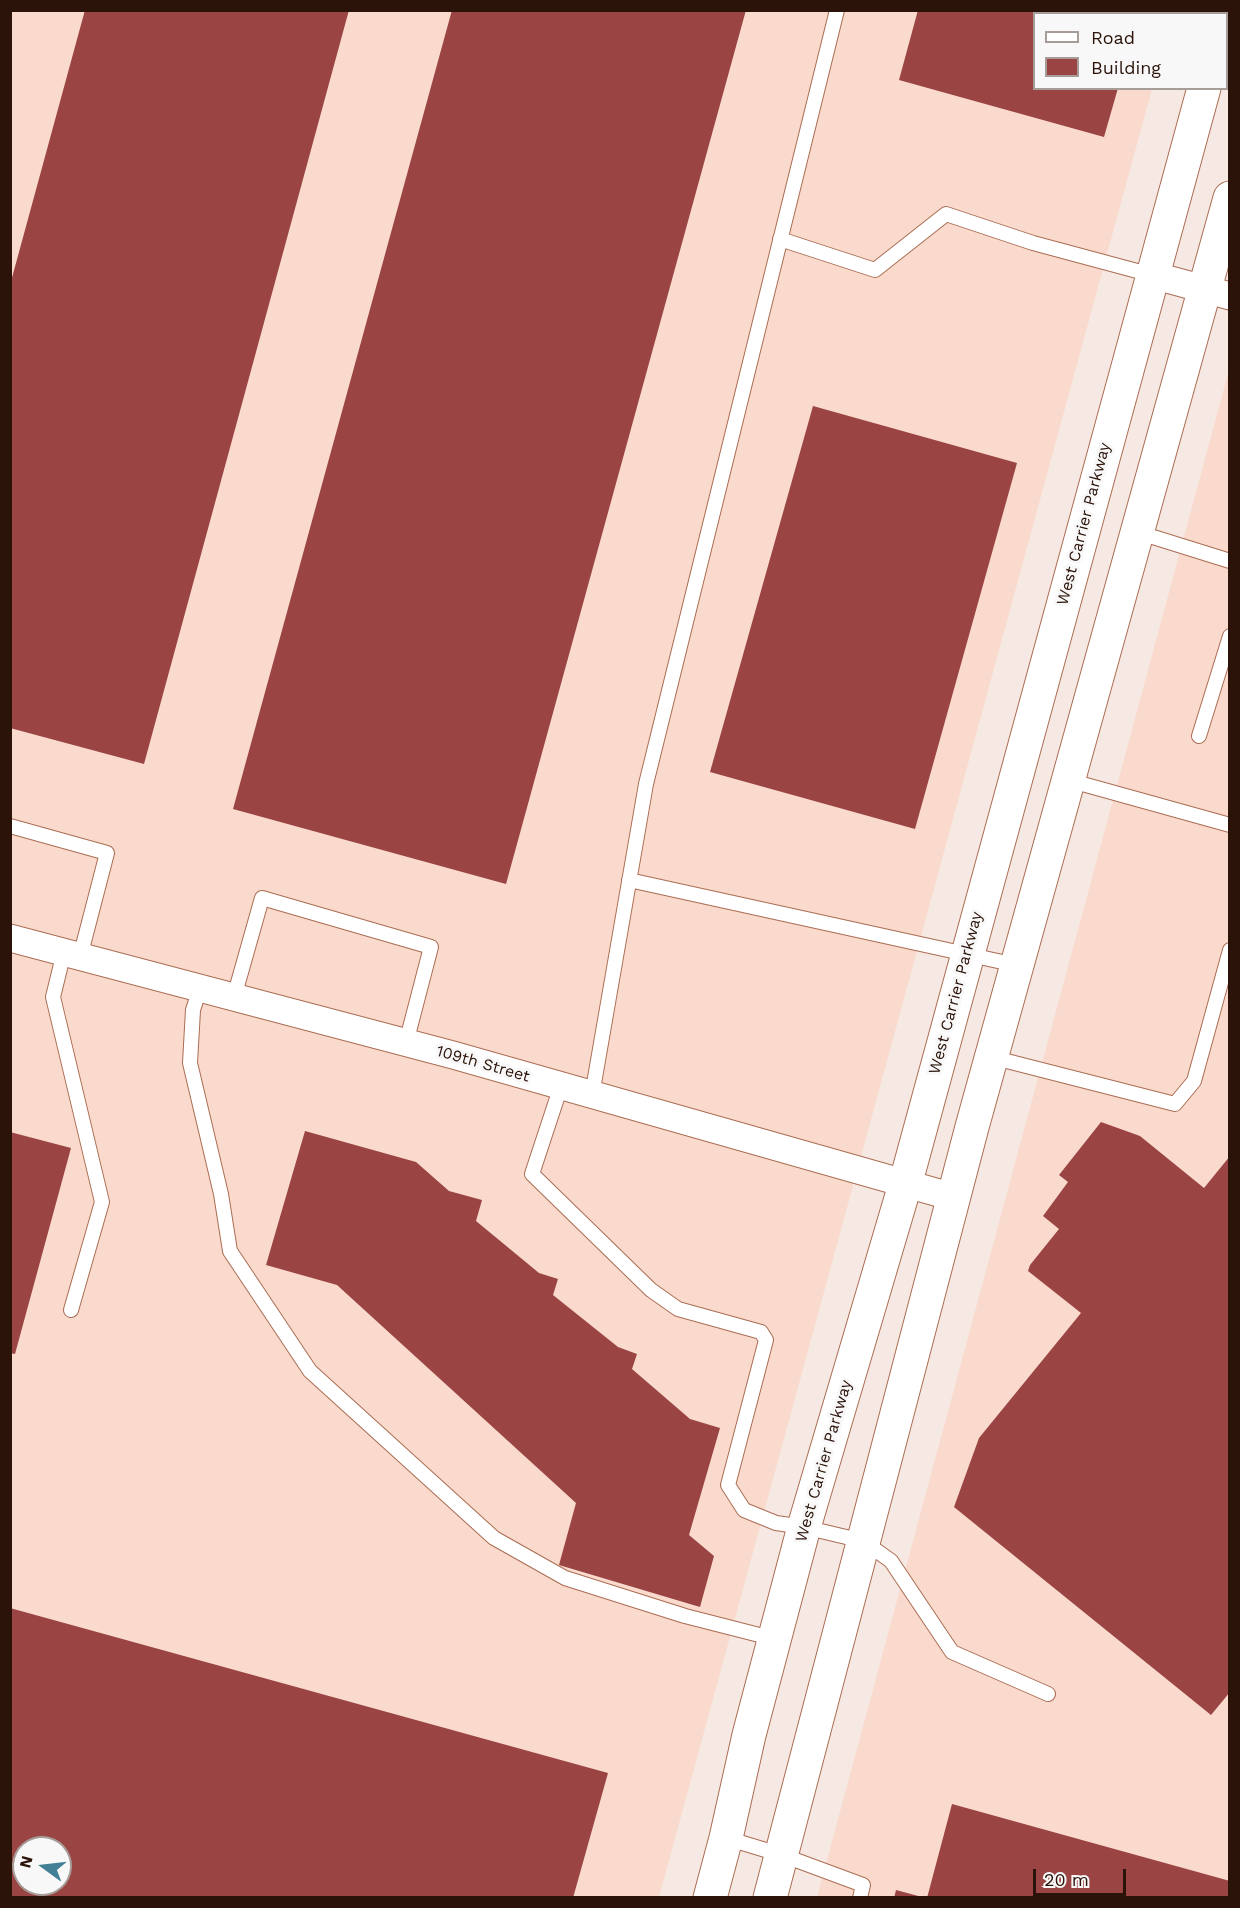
<!DOCTYPE html>
<style>
body{margin:0}
#map{position:relative;width:1240px;height:1908px;overflow:hidden;background:#f6e8e2;font-family:"Work Sans",sans-serif}
canvas{display:block}
.frame{position:absolute;inset:0;border:12px solid #2b1309;pointer-events:none}
.legend{position:absolute;left:1033px;top:12px;width:195px;height:78px;box-sizing:border-box;background:#f8f8f8;border:2px solid #a69c98;margin:0;padding:8px 10px;list-style:none;font-size:18px;color:#2b1309}
.legend li{display:flex;align-items:center;gap:12px;height:30px}
.legend b{width:30px;border:2px solid #a69c98}
.north{position:absolute;left:12px;top:1836px;width:60px;height:60px;box-sizing:border-box;background:#f8f8f8;border:2px solid #a69c98;border-radius:50%;rotate:285deg;font-size:16px;font-weight:700;line-height:24px;text-align:center;color:#2b1309}
.north::after{content:'';display:block;margin:auto;width:21px;height:27px;background:#428095;clip-path:polygon(50% 0,100% 100%,50% 72%,0 100%)}
.scale{position:absolute;left:1033px;top:1869px;width:93px;height:27px;box-sizing:border-box;border:3px solid #2b1309;border-top:0;padding-left:8px;font-size:18px;line-height:21px;white-space:nowrap;color:#2b1309;-webkit-text-stroke:4px #f8f8f8;paint-order:stroke}
</style>
<div id="map">
<canvas width="1240" height="1908"></canvas>
<div class="frame"></div>
<ul class="legend">
<li><b style="height:8px;background:#fff"></b>Road</li>
<li><b style="height:16px;background:#9a4443"></b>Building</li>
</ul>
<div class="north">N</div>
<div class="scale">20 m</div>
</div>
<script>
const ctx = document.querySelector('canvas').getContext('2d');
ctx.lineJoin = 'round';
function fillPath(path, color) { ctx.fillStyle = color; ctx.fill(path, 'evenodd'); }
const shape = rows => new Path2D(rows.map(r => 'M' + r).join(''));
function trace(path, color, width, dash) { ctx.strokeStyle = color; ctx.lineWidth = width; ctx.lineCap = dash ? 'butt' : 'round'; ctx.setLineDash(dash || []); ctx.stroke(path); }
function write(font, color, halo, rows, align = 'center') {
  ctx.font = font + ' "Work Sans",sans-serif'; ctx.lineWidth = 6; ctx.setLineDash([]); ctx.textBaseline = 'middle'; ctx.strokeStyle = halo; ctx.fillStyle = color; for (const [text, x, y, turn = 0] of rows) {
    ctx.save(); ctx.translate(x, y); ctx.rotate((+turn || 0) * Math.PI / 180); ctx.textAlign = isNaN(turn) ? turn : align; if (halo) ctx.strokeText(text, 0, 0); ctx.fillText(text, 0, 0); ctx.restore();
  }
}
const built = shape([
 [11,11,1174,11,1173,14,1034,14,1034,88,1152,89,659,1897,11,1898],
 [24,1848,60,1848,60,1884,24,1884],
 [1229,370,1229,1897,817,1897]
]);
const building = shape([
 [85,10,349,10,144,764,10,728,10,285],
 [452,10,746,10,506,884,233,809],
 [918,10,1140,10,1139,14,1034,14,1034,88,1118,88,1104,137,899,80],
 [813,406,1017,463,915,829,710,772],
 [1101,1122,1140,1136,1204,1188,1230,1156,1230,1692,1211,1715,954,1507,979,1438,1081,1313,1028,1271,1030,1265,1059,1229,1043,1216,1068,1182,1059,1175],
 [305,1131,416,1162,449,1191,482,1200,476,1221,539,1273,558,1279,553,1295,618,1347,637,1354,632,1369,690,1419,720,1428,689,1535,714,1556,700,1607,559,1565,576,1503,337,1285,266,1265],
 [10,1132,71,1148,15,1354,10,1353],
 [10,1608,608,1773,573,1898,10,1898],
 [24,1848,60,1848,60,1884,24,1884],
 [952,1804,1230,1881,1230,1898,927,1898],
 [896,1890,922,1897,921,1898,894,1898]
]);
const service = shape([
 [780,239,875,270,946,214,1033,243,1152,275],
 [1137,532,1230,561],
 [1199,736,1230,636],
 [1068,780,1230,825],
 [10,826,107,853,80,957],
 [629,880,1016,965],
 [64,952,53,997,102,1202,71,1310],
 [200,988,193,1010,190,1063,221,1194,230,1251,310,1371,494,1538,565,1578,685,1616,775,1639],
 [234,997,262,898,431,947,406,1043],
 [991,1057,1175,1104,1194,1081,1230,950],
 [561,1086,532,1174,651,1290,678,1309,761,1332,766,1340,728,1485,744,1510,776,1523,804,1527,863,1541,891,1561,952,1652,1048,1694],
 [592,1095,646,784,837,10],
 [726,1838,782,1855,863,1885,860,1898]
]);
const minor = shape([
 [1152,275,1230,296],
 [10,938,453,1055,953,1197]
]);
const secondary = shape([
 [1225,14,1226,10],
 [710,1898,726,1838,749,1735,804,1527,905,1185,1204,88],
 [770,1898,972,1127,1230,198]
]);
const streetNames = [
 ["West Carrier Parkway",1084,524,-75],
 ["West Carrier Parkway",956,993,-75],
 ["109th Street",483,1064,16],
 ["West Carrier Parkway",824,1461,-74]
];
fillPath(built, '#f9dacd');
fillPath(building, '#9a4443');
trace(service, '#ab6d53', 16);
trace(minor, '#ab6d53', 29);
trace(secondary, '#ab6d53', 35);
trace(service, '#fff', 14);
trace(minor, '#fff', 27);
trace(secondary, '#fff', 33);
write('16px', '#2b1309', '#f8f8f8', streetNames);
</script>
